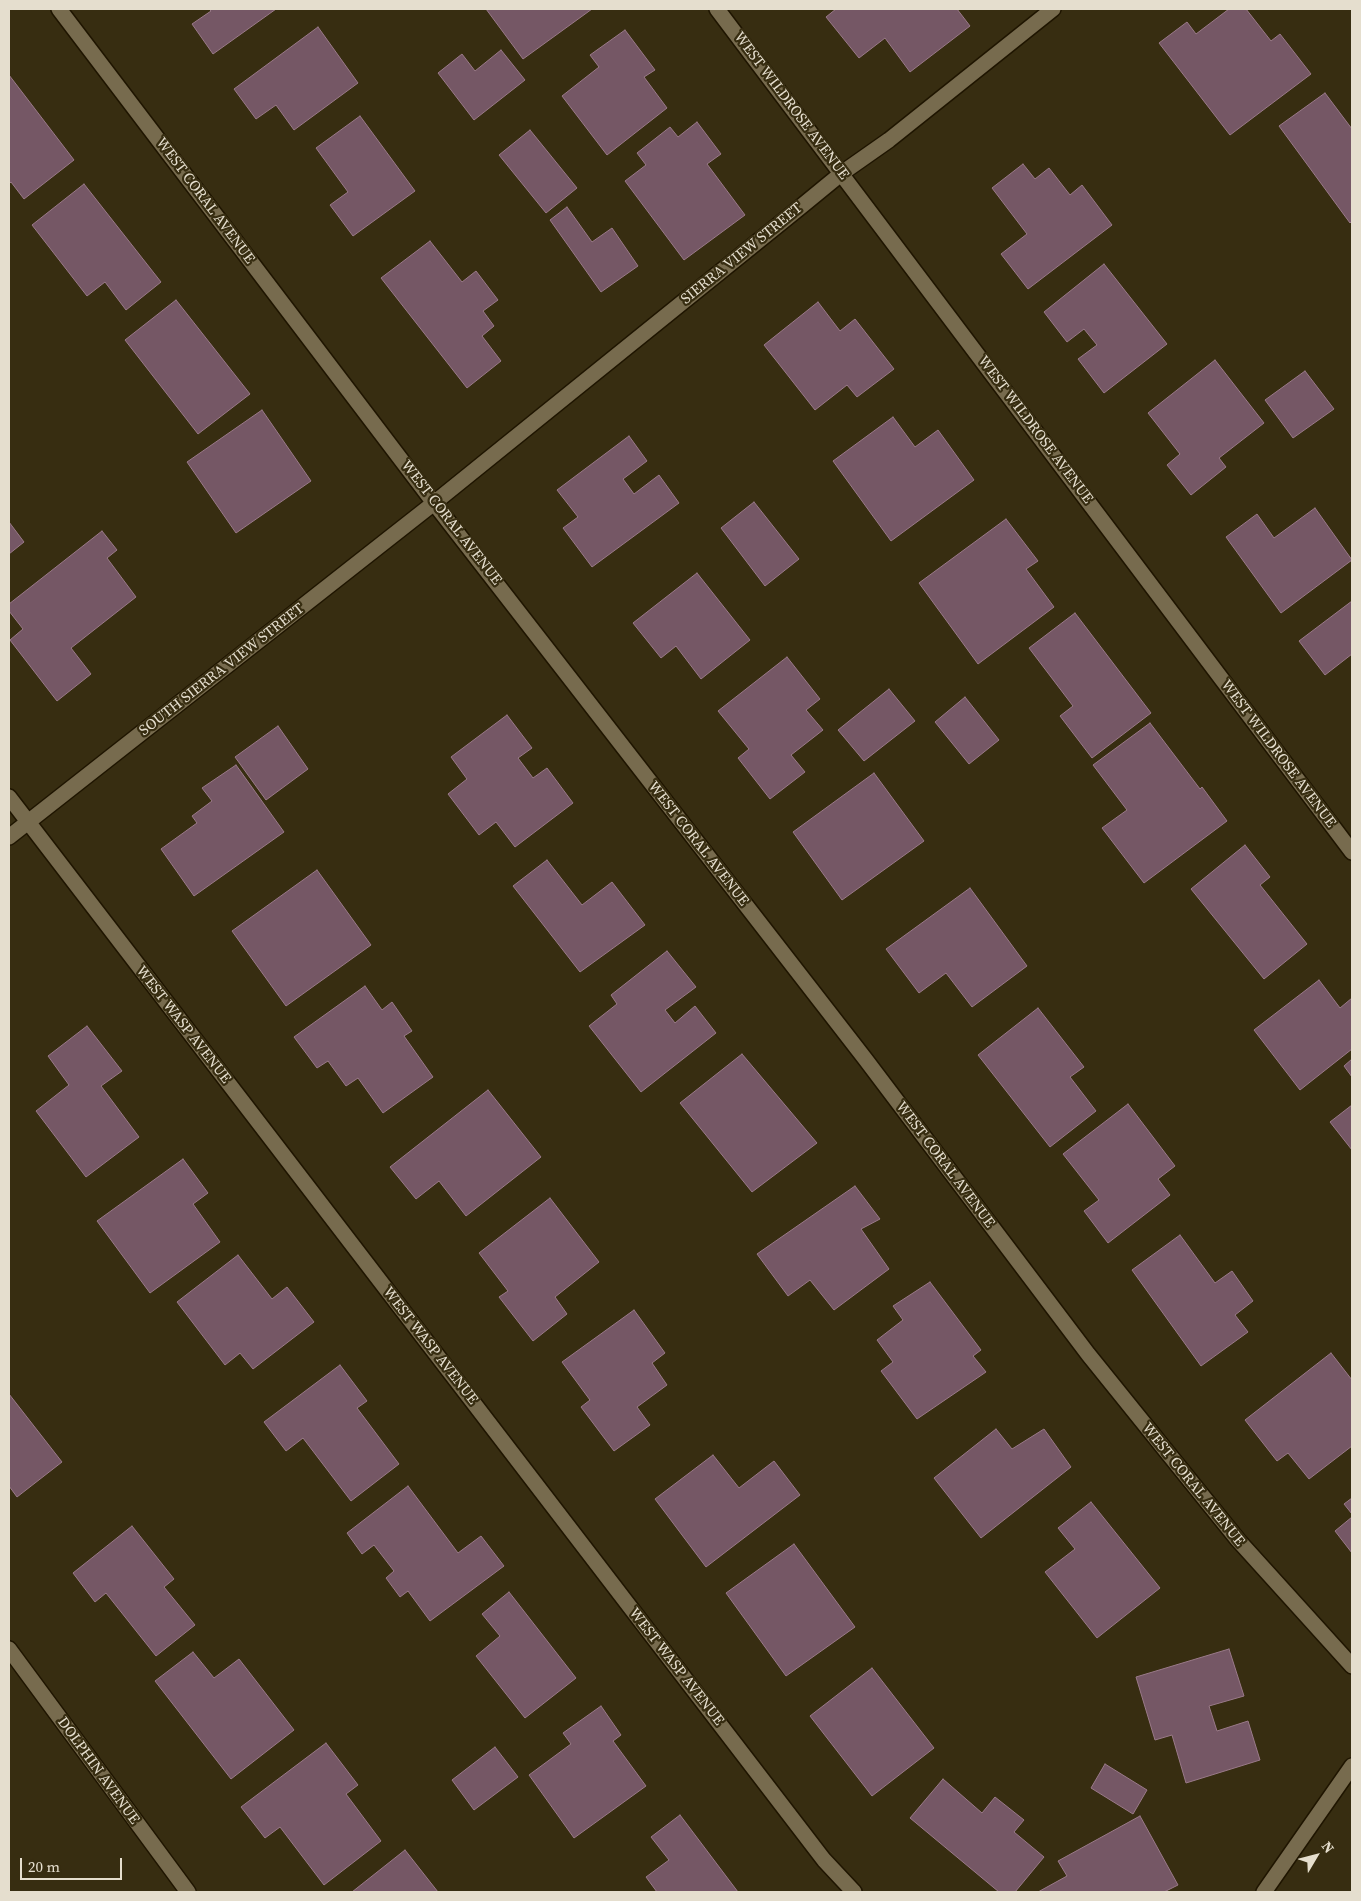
<!DOCTYPE html>
<style>
body{margin:0}
#map{position:relative;width:1361px;height:1901px;overflow:hidden;background:#372d11;font-family:"Source Serif 4",serif}
canvas{display:block}
.frame{position:absolute;inset:0;border:10px solid #e5dece;pointer-events:none}
.north{position:absolute;left:1291px;top:1831px;width:50px;height:50px;-webkit-text-stroke:4px #372d11;paint-order:stroke;rotate:53deg;font-size:14px;font-weight:700;line-height:20px;text-align:center;color:#e5dece}
.north::after{content:'';display:block;margin:auto;width:18px;height:22px;background:#e5dece;clip-path:polygon(50% 0,100% 100%,50% 72%,0 100%)}
.scale{position:absolute;left:20px;top:1858px;width:102px;height:22px;box-sizing:border-box;border:2px solid #e5dece;border-top:0;padding-left:6px;font-size:15px;line-height:18px;white-space:nowrap;color:#e5dece;-webkit-text-stroke:4px #372d11;paint-order:stroke}
</style>
<div id="map">
<canvas width="1361" height="1901"></canvas>
<div class="frame"></div>
<div class="north">N</div>
<div class="scale">20 m</div>
</div>
<script>
const ctx = document.querySelector('canvas').getContext('2d');
ctx.lineJoin = 'round';
function fillPath(path, color) { ctx.fillStyle = color; ctx.fill(path, 'evenodd'); }
const shape = rows => new Path2D(rows.map(r => 'M' + r).join(''));
function trace(path, color, width, dash) { ctx.strokeStyle = color; ctx.lineWidth = width; ctx.lineCap = dash ? 'butt' : 'round'; ctx.setLineDash(dash || []); ctx.stroke(path); }
function write(font, color, halo, rows, align = 'center') {
  ctx.font = font + ' "Source Serif 4",serif'; ctx.lineWidth = 4.5; ctx.setLineDash([]); ctx.textBaseline = 'middle'; ctx.strokeStyle = halo; ctx.fillStyle = color; for (const [text, x, y, turn = 0] of rows) {
    ctx.save(); ctx.translate(x, y); ctx.rotate((+turn || 0) * Math.PI / 180); ctx.textAlign = isNaN(turn) ? turn : align; if (halo) ctx.strokeText(text, 0, 0); ctx.fillText(text, 0, 0); ctx.restore();
  }
}
const building = shape([
 [209,9,276,9,213,54,192,24,211,11,209,9],
 [486,9,592,9,523,59,486,9],
 [836,9,957,9,970,26,910,72,885,38,859,58,826,17,836,9],
 [1229,9,1246,9,1271,41,1280,34,1311,74,1230,135,1159,43,1187,22,1196,34,1229,9],
 [318,27,358,83,294,130,276,105,256,119,234,89,318,27],
 [625,30,655,70,644,77,667,108,607,155,562,96,599,67,590,55,625,30],
 [501,50,525,80,474,120,438,73,462,54,475,71,501,50],
 [9,75,74,160,24,199,11,182,9,184,9,75],
 [1325,93,1352,129,1352,221,1350,223,1279,126,1325,93],
 [360,116,415,191,353,236,330,205,348,192,316,148,360,116],
 [697,122,721,154,707,164,745,215,684,260,625,181,646,165,637,153,670,127,678,137,697,122],
 [530,130,577,188,546,213,499,155,530,130],
 [1023,164,1035,179,1049,168,1070,195,1082,185,1112,225,1028,289,1001,254,1027,234,992,188,1023,164],
 [84,184,161,282,126,310,105,282,87,296,32,225,84,184],
 [567,207,592,242,612,228,638,266,601,292,550,220,567,207],
 [430,241,462,282,476,271,498,300,483,311,494,326,482,336,501,361,467,388,381,278,430,241],
 [1104,264,1167,344,1104,393,1078,359,1097,345,1084,329,1067,342,1044,312,1104,264],
 [176,300,250,394,198,434,125,340,176,300],
 [818,302,840,331,855,319,894,369,857,397,847,385,815,410,764,345,818,302],
 [1215,360,1264,423,1219,458,1226,467,1191,495,1167,465,1180,454,1148,413,1215,360],
 [1305,371,1334,409,1293,438,1265,400,1305,371],
 [262,410,311,481,236,533,187,462,262,410],
 [893,417,915,447,938,430,974,480,891,541,833,461,893,417],
 [629,436,647,461,623,479,634,494,659,475,679,503,592,567,563,528,578,517,557,490,629,436],
 [754,502,799,559,765,586,721,528,754,502],
 [1315,508,1352,560,1281,613,1226,537,1257,514,1274,538,1315,508],
 [1006,519,1038,561,1026,569,1054,607,978,664,919,583,1006,519],
 [9,522,24,542,9,554,9,522],
 [102,531,117,550,107,558,136,597,71,648,91,674,57,701,10,640,23,629,9,611,9,604,102,531],
 [697,573,750,640,701,679,676,646,661,658,633,623,697,573],
 [1352,601,1352,654,1325,675,1299,641,1352,601],
 [1075,613,1151,713,1092,758,1060,716,1073,706,1029,648,1075,613],
 [787,657,820,699,806,710,823,730,791,755,805,772,770,799,738,758,749,749,718,711,787,657],
 [889,689,915,721,864,761,838,730,889,689],
 [965,697,999,740,969,764,935,722,965,697],
 [507,715,532,748,518,758,533,778,547,768,573,803,515,847,496,822,479,835,448,794,467,779,451,757,507,715],
 [1150,723,1200,789,1202,787,1227,821,1144,883,1102,828,1127,810,1093,765,1150,723],
 [278,726,308,769,266,800,235,757,278,726],
 [236,765,284,832,194,896,161,849,197,823,192,816,212,801,202,788,236,765],
 [874,773,924,841,842,900,793,832,874,773],
 [1245,845,1270,877,1260,885,1307,944,1264,979,1191,889,1245,845],
 [547,860,582,905,612,882,645,925,580,972,513,886,547,860],
 [317,870,371,945,286,1006,232,931,317,870],
 [970,888,1027,966,972,1007,946,973,919,993,886,949,970,888],
 [667,951,696,987,665,1010,675,1023,695,1006,716,1033,641,1092,589,1026,617,1004,611,995,667,951],
 [1319,980,1340,1008,1352,998,1352,1049,1300,1090,1254,1030,1319,980],
 [365,986,382,1010,392,1002,412,1031,404,1036,433,1077,383,1113,358,1078,346,1086,328,1061,317,1068,294,1037,365,986],
 [1038,1008,1084,1067,1070,1077,1096,1111,1050,1147,978,1055,1038,1008],
 [87,1026,122,1071,101,1086,139,1137,86,1177,36,1111,69,1085,48,1056,87,1026],
 [742,1054,817,1143,752,1192,680,1103,742,1054],
 [1352,1059,1352,1077,1344,1066,1352,1059],
 [488,1090,541,1157,466,1216,439,1181,416,1199,390,1167,488,1090],
 [1128,1104,1175,1166,1158,1179,1170,1195,1108,1243,1084,1211,1099,1200,1063,1154,1128,1104],
 [1352,1105,1352,1150,1330,1122,1352,1105],
 [183,1159,208,1193,193,1204,220,1242,150,1293,97,1221,183,1159],
 [855,1186,880,1219,861,1229,889,1269,834,1310,810,1280,788,1296,757,1254,855,1186],
 [550,1198,599,1262,555,1297,567,1314,533,1341,499,1297,508,1291,479,1253,550,1198],
 [1180,1235,1215,1283,1232,1271,1253,1301,1235,1315,1248,1332,1201,1366,1132,1270,1180,1235],
 [238,1255,272,1299,287,1287,314,1322,253,1369,240,1353,225,1365,177,1302,238,1255],
 [930,1282,981,1350,973,1356,986,1372,917,1419,881,1371,893,1362,877,1340,903,1320,893,1306,930,1282],
 [634,1310,665,1353,652,1363,667,1385,637,1407,650,1425,614,1451,581,1407,590,1400,562,1362,634,1310],
 [1331,1353,1352,1380,1352,1446,1309,1479,1288,1453,1277,1461,1245,1420,1331,1353],
 [340,1365,367,1401,357,1408,399,1464,351,1501,303,1438,286,1451,264,1422,340,1365],
 [9,1394,62,1462,17,1497,9,1486,9,1394],
 [996,1429,1012,1449,1044,1429,1071,1467,981,1538,934,1478,996,1429],
 [713,1455,739,1488,774,1461,800,1495,706,1567,655,1499,713,1455],
 [408,1486,458,1553,481,1536,504,1566,430,1621,408,1591,400,1597,386,1578,394,1571,374,1545,362,1554,347,1533,408,1486],
 [1352,1498,1352,1514,1344,1504,1352,1498],
 [1091,1502,1160,1588,1097,1638,1045,1572,1075,1549,1058,1528,1091,1502],
 [1352,1517,1352,1553,1335,1531,1352,1517],
 [132,1526,174,1579,164,1587,195,1625,156,1656,106,1593,95,1602,73,1573,132,1526],
 [794,1544,855,1627,786,1676,726,1593,794,1544],
 [509,1592,576,1678,525,1718,476,1656,500,1636,482,1614,509,1592],
 [1229,1649,1244,1696,1209,1706,1217,1731,1248,1721,1260,1760,1186,1783,1172,1735,1155,1740,1136,1677,1229,1649],
 [193,1652,214,1678,239,1659,294,1730,231,1779,155,1681,193,1652],
 [872,1668,934,1748,872,1796,810,1716,872,1668],
 [601,1706,621,1735,613,1741,646,1786,574,1838,529,1775,571,1744,563,1733,601,1706],
 [326,1743,358,1785,346,1794,381,1841,324,1885,280,1827,265,1838,241,1807,326,1743],
 [495,1747,518,1777,474,1810,452,1780,495,1747],
 [1105,1764,1147,1790,1133,1814,1091,1788,1105,1764],
 [943,1779,982,1813,995,1797,1024,1820,1014,1832,1044,1857,1015,1892,999,1892,910,1818,943,1779],
 [680,1815,738,1892,657,1892,646,1877,669,1860,651,1837,680,1815],
 [1140,1816,1178,1885,1164,1892,1038,1892,1067,1876,1058,1861,1140,1816],
 [405,1850,438,1892,352,1892,405,1850]
]);
const minor = shape([
 [59,9,434,503,866,1060,1088,1354,1238,1540,1352,1666],
 [717,9,1352,852],
 [9,797,824,1860,854,1892],
 [9,837,434,503,803,205,842,173,889,140,1053,9],
 [9,1649,188,1892],
 [1264,1892,1352,1766]
]);
const streetNames = [
 ["WEST WILDROSE AVENUE",791,106,53],
 ["WEST CORAL AVENUE",205,201,53],
 ["SIERRA VIEW STREET",742,254,-39],
 ["WEST WILDROSE AVENUE",1035,430,53],
 ["WEST CORAL AVENUE",451,523,52],
 ["SOUTH SIERRA VIEW STREET",222,670,-38],
 ["WEST WILDROSE AVENUE",1278,754,53],
 ["WEST CORAL AVENUE",698,844,52],
 ["WEST WASP AVENUE",183,1025,52],
 ["WEST CORAL AVENUE",945,1165,53],
 ["WEST WASP AVENUE",430,1346,52],
 ["WEST CORAL AVENUE",1193,1485,51],
 ["WEST WASP AVENUE",676,1667,52],
 ["DOLPHIN AVENUE",98,1771,54]
];
fillPath(building, '#755765');
trace(building, '#9a7a89', 1);
trace(minor, '#1f1500', 18);
trace(minor, '#776b4e', 15);
write('15px', '#e5dece', '#372d11', streetNames);
</script>
